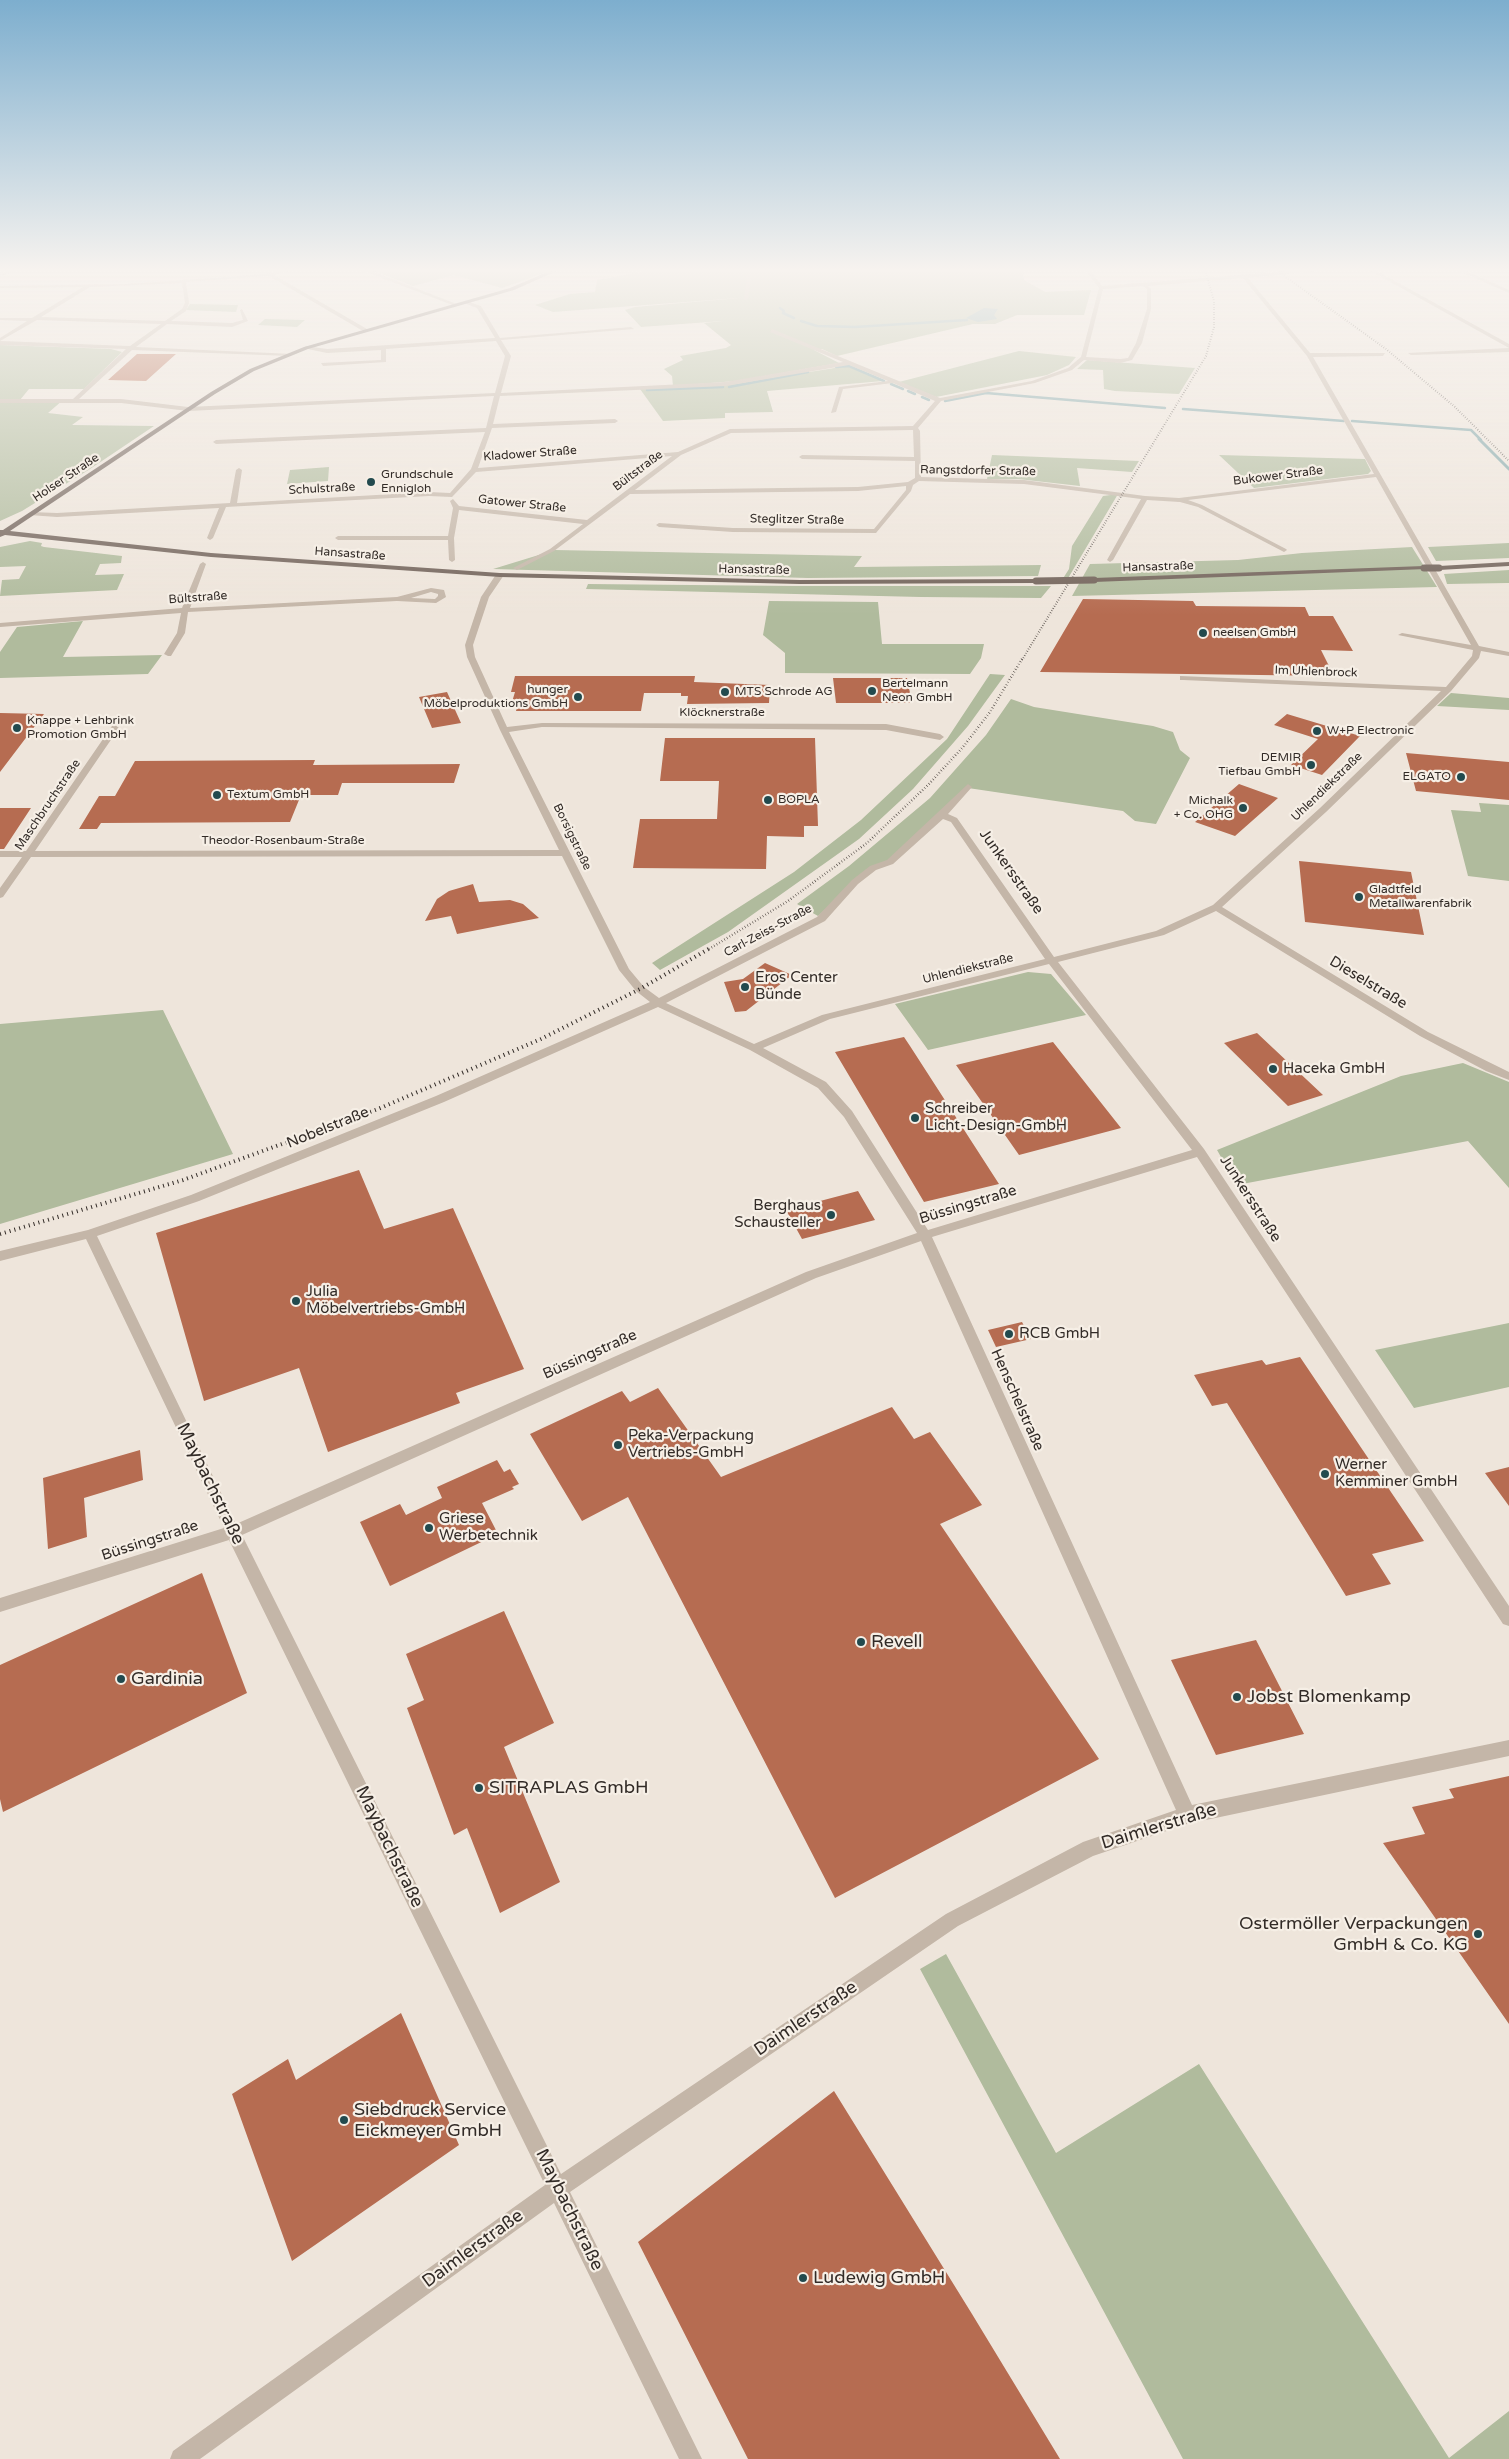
<!DOCTYPE html>
<meta charset="utf-8">
<style>
body{margin:0}
canvas{display:block;background:#eee5db}
</style>
<canvas width="1509" height="2459"></canvas>
<script>
const ctx = document.querySelector('canvas').getContext('2d');
ctx.lineJoin = 'round';
function fillPath(path, color) { ctx.fillStyle = color; ctx.fill(path, 'evenodd'); }
const shape = rows => new Path2D(rows.map(r => 'M' + r).join(''));
function trace(path, color, width, dash) { ctx.strokeStyle = color; ctx.lineWidth = width; ctx.lineCap = dash ? 'butt' : 'round'; ctx.setLineDash(dash || []); ctx.stroke(path); }
function write(font, color, halo, rows, align = 'center') {
  ctx.font = font + ' "Varela Round",sans-serif'; ctx.lineWidth = 4.5; ctx.setLineDash([]); ctx.textBaseline = 'middle'; ctx.strokeStyle = halo; ctx.fillStyle = color; for (const [text, x, y, turn = 0] of rows) {
    ctx.save(); ctx.translate(x, y); ctx.rotate((+turn || 0) * Math.PI / 180); ctx.textAlign = isNaN(turn) ? turn : align; if (halo) ctx.strokeText(text, 0, 0); ctx.fillText(text, 0, 0); ctx.restore();
  }
}
const green = shape([
 [372,270,553,270,502,288,454,275,413,286],
 [653,270,1023,270,1024,280,1045,292,1091,290,1084,315,1017,315,995,324,973,324,837,356,822,349,814,350,839,363,736,381,673,386,672,376,664,369,683,360,680,356,726,348,731,345,704,323,723,321,641,327,625,310,635,307,739,298,553,312,535,305,570,294,595,292,597,280],
 [190,304,238,305,236,312,186,310],
 [265,319,305,320,297,327,258,325],
 [0,345,111,349,122,352,84,389,29,389,20,400,63,400,48,413,83,417,72,425,154,426,90,469,22,511,0,521],
 [1019,351,1076,357,1069,365,1047,375,936,397,899,382],
 [1087,360,1195,368,1179,394,1115,391,1104,389,1103,370,1077,369],
 [847,366,883,381,767,391,773,412,725,413,725,418,663,421,640,389,734,384],
 [992,455,1139,461,1132,472,1077,468,1080,486,1018,479,987,479],
 [1219,455,1365,459,1371,471,1368,474,1254,488],
 [329,467,328,481,287,484,290,470],
 [1118,494,1067,580,1062,580,1069,569,1072,546,1103,496],
 [30,541,42,543,41,546,44,547,122,556,121,563,100,564,95,575,124,574,117,590,0,596,2,580,19,579,26,566,0,567,0,547],
 [1509,543,1509,558,1436,561,1428,547],
 [1412,547,1437,587,1072,596,1090,564,1238,560,1302,553],
 [555,550,862,556,854,567,1041,565,1038,576,808,578,493,569],
 [1509,570,1509,583,1447,584,1444,574],
 [588,584,795,586,1051,586,1041,598,921,597,586,589],
 [769,601,878,602,882,644,984,644,981,658,970,674,785,673,785,653,763,635],
 [83,621,63,657,162,655,148,674,0,678,0,652,17,627],
 [990,674,1005,675,968,726,913,789,859,839,728,932,660,970,652,963,794,872,861,820,947,739],
 [1451,693,1509,698,1509,710,1437,706],
 [1011,699,1034,707,1153,726,1173,732,1180,750,1190,758,1156,824,1135,821,1123,811,968,788,889,862,873,868,818,916,797,904,849,866,930,798,986,735],
 [1479,803,1509,805,1509,881,1468,876,1451,810,1481,812],
 [1028,972,1051,974,1086,1015,928,1050,895,1004],
 [163,1010,233,1154,0,1224,0,1024],
 [1463,1063,1509,1082,1509,1188,1468,1141,1237,1185,1217,1150,1401,1076],
 [1509,1323,1509,1387,1414,1408,1375,1350],
 [946,1954,1056,2153,1199,2064,1449,2458,1509,2411,1509,2459,1183,2459,920,1969]
]);
const water = shape([
 [984,308,998,309,994,315,997,319,978,322,966,318]
]);
const streamFar1 = shape([
 [780,308,784,311,783,313,794,318],
 [801,321,817,326,855,327,967,320],
 [836,367,849,366,884,381],
 [891,384,903,389],
 [729,387,808,372],
 [647,390,723,387],
 [908,391,915,394],
 [922,397,929,400],
 [945,401,986,393,1165,408],
 [1183,409,1344,421],
 [1352,421,1471,430,1481,440]
]);
const stream = shape([
 [1479,439,1509,469]
]);
const building = shape([
 [137,354,176,354,146,381,108,380],
 [1083,599,1193,601,1196,606,1305,607,1309,616,1333,616,1353,651,1321,650,1334,676,1040,672],
 [515,676,695,676,694,682,770,685,769,703,687,704,688,696,681,696,681,693,644,693,641,711,516,711,518,702,512,702,515,692,511,692],
 [833,678,907,678,912,703,836,703],
 [447,692,461,723,432,728,419,697],
 [0,713,44,714,0,772],
 [1287,714,1360,736,1322,775,1291,765,1318,739,1274,725],
 [665,738,815,738,818,826,804,826,804,837,767,836,766,869,633,868,640,819,717,819,719,781,660,781],
 [1406,753,1509,762,1509,800,1416,791],
 [315,760,313,765,460,764,454,783,342,783,338,795,301,795,290,822,101,823,97,829,79,829,99,796,115,796,135,761],
 [1239,784,1278,798,1235,836,1195,822],
 [0,808,31,808,4,849,0,849],
 [1299,861,1411,872,1424,935,1305,922],
 [473,884,479,902,510,900,523,904,539,918,457,934,451,916,425,921,437,899,449,891],
 [765,963,792,975,746,1011,735,1012,724,982,743,979],
 [1257,1033,1323,1095,1288,1106,1224,1043],
 [904,1037,910,1046,999,1184,924,1202,835,1052],
 [1053,1042,1121,1128,1019,1155,956,1065],
 [359,1170,384,1229,453,1208,524,1369,456,1393,460,1403,328,1452,299,1368,204,1401,156,1233],
 [858,1191,875,1220,802,1239,786,1210],
 [1022,1322,1031,1339,996,1347,988,1330],
 [1300,1357,1424,1541,1372,1554,1391,1584,1346,1596,1227,1403,1212,1406,1194,1375,1262,1360,1266,1365],
 [658,1388,721,1477,892,1407,914,1439,930,1432,982,1505,940,1524,1099,1759,835,1898,628,1497,582,1521,530,1434,622,1391,630,1402],
 [140,1450,143,1480,84,1498,87,1537,48,1549,43,1478],
 [497,1460,504,1472,510,1469,519,1484,512,1487,514,1489,482,1503,498,1534,390,1586,360,1522,400,1504,406,1515,442,1498,437,1487],
 [1509,1467,1509,1506,1485,1473],
 [202,1573,247,1693,3,1812,0,1799,0,1665],
 [504,1611,554,1723,504,1747,560,1882,500,1913,467,1828,454,1835,407,1708,424,1700,406,1654],
 [1256,1640,1304,1734,1216,1755,1171,1660],
 [1509,1776,1509,2024,1383,1843,1425,1834,1412,1807,1454,1798,1449,1789],
 [401,2013,459,2145,292,2261,232,2094,288,2059,296,2080],
 [834,2091,972,2314,1060,2459,748,2459,638,2242]
]);
const minor = shape([
 [10,270,19,270,0,276,0,274,10,270],
 [283,270,293,270,274,275,367,329,367,331,363,331,269,276,186,282,189,303,186,311,171,321,232,323,243,320,240,310,242,309,248,321,232,327,167,324,136,347,293,354,290,356,132,350,79,399,121,399,188,407,495,393,505,356,496,341,386,349,386,362,323,366,321,363,381,360,381,350,327,353,303,348,306,346,327,349,495,338,477,308,464,303,466,301,481,306,500,338,631,327,634,329,501,340,511,356,501,393,725,382,843,362,770,332,772,329,940,398,1032,381,1068,368,1081,357,1099,288,1085,270,1090,270,1102,286,1301,270,1326,270,1248,278,1310,353,1385,353,1383,356,1313,357,1479,646,1509,652,1509,656,1481,651,1479,658,1451,691,1326,812,1222,907,1428,1032,1509,1072,1509,1080,1486,1071,1420,1036,1216,911,1164,935,1058,962,1204,1149,1509,1606,1509,1626,1503,1624,1197,1157,932,1237,1192,1805,1509,1740,1509,1756,1187,1824,1093,1856,958,1926,570,2192,702,2459,679,2459,554,2203,200,2459,170,2459,173,2451,545,2185,229,1540,0,1612,0,1598,224,1528,86,1239,0,1261,0,1251,88,1230,191,1195,436,1096,650,1002,636,991,619,970,562,856,31,857,3,897,0,898,0,888,22,857,0,857,0,851,26,851,112,726,115,725,119,728,35,851,559,850,500,730,467,657,465,645,481,597,497,573,500,573,504,575,489,597,473,645,475,657,507,727,542,723,886,724,940,734,944,737,940,740,886,730,542,727,509,732,629,969,644,987,659,998,817,917,852,880,870,866,887,860,968,784,972,787,948,814,957,818,1054,957,1156,931,1213,905,1320,808,1441,691,1183,680,1180,680,1180,676,1446,687,1472,656,1473,650,1398,635,1402,633,1471,645,1376,477,1188,500,1202,505,1286,549,1287,550,1284,552,1198,507,1180,502,1147,500,1113,560,1110,562,1107,560,1141,499,1024,484,919,481,913,485,911,491,876,533,733,532,659,527,656,525,659,523,733,528,874,529,906,490,906,486,858,491,630,494,554,551,517,570,513,568,515,567,550,549,583,524,459,510,454,538,455,560,452,562,449,560,448,540,338,540,335,538,338,536,448,536,453,508,450,501,453,499,459,506,587,520,672,456,476,472,452,497,429,496,226,507,213,538,210,540,207,538,219,508,57,517,29,515,28,514,31,512,57,513,230,503,236,470,239,468,242,470,237,503,429,492,450,493,471,469,485,432,216,444,213,442,216,440,486,428,494,396,188,411,121,403,0,403,0,399,73,399,126,349,0,345,0,338,27,321,0,320,0,318,32,318,83,287,0,288,0,286,128,284,266,274,283,270],
 [1243,278,1307,356,1374,474,1179,498,1145,496,1024,480,921,477,920,431,918,428,941,401,1035,383,1072,370,1084,360,1120,363,1132,360,1142,343,1151,309,1151,289,1148,286,1243,278],
 [182,283,185,303,182,309,165,321,41,317,90,287,182,283],
 [1143,286,1147,289,1147,309,1136,343,1128,358,1120,359,1086,357,1103,289,1143,286],
 [37,320,161,324,130,346,0,341,37,320],
 [849,365,888,381,839,387,831,413,836,412,843,389,893,383,935,401,913,426,730,429,678,452,478,468,492,428,615,423,618,421,615,419,493,424,500,396,725,386,849,365],
 [913,430,914,457,802,455,799,457,802,459,915,461,915,478,908,482,858,487,635,490,681,455,731,433,913,430],
 [943,819,951,822,1045,959,822,1015,754,1044,666,1003,825,921,858,884,876,870,893,864,943,819],
 [1049,964,1192,1150,928,1230,852,1111,826,1082,763,1048,830,1019,1049,964],
 [658,1007,750,1050,818,1088,844,1117,917,1233,806,1272,236,1524,97,1236,199,1201,444,1102,658,1007],
 [921,1241,1176,1810,1083,1842,946,1914,561,2174,242,1535,816,1278,921,1241],
 [361,270,369,270,459,305,455,306,361,270],
 [644,270,652,270,639,275,637,274,644,270],
 [748,270,752,270,748,299,746,300,744,299,748,270],
 [1369,270,1375,270,1509,344,1509,348,1369,270],
 [1457,270,1464,270,1509,290,1509,293,1457,270],
 [1509,348,1509,352,1411,355,1408,353,1509,348],
 [203,562,206,564,190,608,397,597,431,588,444,590,446,597,436,603,397,601,188,612,185,633,171,656,168,656,164,654,177,633,181,613,0,627,0,623,182,608,200,564,203,562],
 [431,592,438,594,438,596,435,599,411,598,431,592]
]);
const major = shape([
 [552,270,559,270,514,290,308,349,254,371,215,394,10,531,211,553,500,573,800,580,1036,579,1040,581,1036,583,800,584,500,577,211,557,5,535,0,537,0,530,3,530,211,392,250,369,304,347,510,288,552,270],
 [1509,562,1509,566,1439,570,1435,568,1439,566,1509,562],
 [1424,566,1426,567,1426,569,1094,582,1090,580,1094,578,1424,566]
]);
const railFar2 = shape([
 [1276,270,1386,349,1455,407,1509,461],
 [1022,660,1206,356,1214,327,1214,301,1205,270]
]);
const railFar1 = shape([
 [709,949,788,901,867,843,929,784,963,747,990,712,1022,659]
]);
const rail = shape([
 [0,1234,183,1180,378,1109,541,1039,640,989,712,947]
]);
const majorBridge = shape([
 [1424,568,1439,568],
 [1036,581,1094,580]
]);
const markers = [
 [371,482,5,"#224a4e"],
 [1203,633,5,"#224a4e"],
 [872,691,5,"#224a4e"],
 [725,692,5,"#224a4e"],
 [578,697,5,"#224a4e"],
 [17,728,5,"#224a4e"],
 [1317,731,5,"#224a4e"],
 [1311,765,5,"#224a4e"],
 [1461,777,5,"#224a4e"],
 [217,795,5,"#224a4e"],
 [768,800,5,"#224a4e"],
 [1243,808,5,"#224a4e"],
 [1359,897,5,"#224a4e"],
 [745,987,5,"#224a4e"],
 [1273,1069,5,"#224a4e"],
 [915,1118,5,"#224a4e"],
 [831,1215,5,"#224a4e"],
 [296,1301,5,"#224a4e"],
 [1009,1334,5,"#224a4e"],
 [618,1445,5,"#224a4e"],
 [1325,1474,5,"#224a4e"],
 [429,1528,5,"#224a4e"],
 [861,1642,5,"#224a4e"],
 [121,1679,5,"#224a4e"],
 [1237,1697,5,"#224a4e"],
 [479,1788,5,"#224a4e"],
 [1478,1934,5,"#224a4e"],
 [344,2120,5,"#224a4e"],
 [803,2278,5,"#224a4e"]
];
const farStreetnames = [
 ["Kladower Straße",530,454,-4],
 ["Bültstraße",638,471,-37],
 ["Rangstdorfer Straße",978,471,1],
 ["Bukower Straße",1278,476,-7],
 ["Holser Straße",66,478,-34],
 ["Schulstraße",322,489,-3],
 ["Gatower Straße",522,504,6],
 ["Steglitzer Straße",797,520,1],
 ["Hansastraße",350,554,4],
 ["Hansastraße",1158,567,-2],
 ["Hansastraße",754,570,1],
 ["Bültstraße",198,598,-4],
 ["Im Uhlenbrock",1316,672,2],
 ["Klöcknerstraße",722,713],
 ["Uhlendiekstraße",1327,787,-44],
 ["Maschbruchstraße",48,805,-56],
 ["Borsigstraße",572,837,64],
 ["Theodor-Rosenbaum-Straße",283,841],
 ["Carl-Zeiss-Straße",768,931,-28],
 ["Uhlendiekstraße",968,969,-14]
];
const farPoinames = [
 ["Grundschule",381,475],
 ["Ennigloh",381,489],
 ["neelsen GmbH",1213,633],
 ["Bertelmann",882,684],
 ["Neon GmbH",882,698],
 ["hunger",568,690,"right"],
 ["Möbelproduktions GmbH",568,704,"right"],
 ["MTS Schrode AG",735,692],
 ["Knappe + Lehbrink",27,721],
 ["Promotion GmbH",27,735],
 ["W+P Electronic",1327,731],
 ["DEMIR",1301,758,"right"],
 ["Tiefbau GmbH",1301,772,"right"],
 ["ELGATO",1451,777,"right"],
 ["Textum GmbH",227,795],
 ["BOPLA",778,800],
 ["Michalk",1233,801,"right"],
 ["+ Co. OHG",1233,815,"right"],
 ["Gladtfeld",1369,890],
 ["Metallwarenfabrik",1369,904]
];
const streetNames = [
 ["Junkersstraße",1011,872,55],
 ["Dieselstraße",1368,983,31],
 ["Nobelstraße",328,1128,-22],
 ["Junkersstraße",1250,1199,57],
 ["Büssingstraße",968,1205,-17],
 ["Büssingstraße",590,1355,-24],
 ["Henschelstraße",1017,1400,66],
 ["Büssingstraße",150,1541,-18]
];
const poiNames = [
 ["Eros Center",755,978],
 ["Bünde",755,995],
 ["Haceka GmbH",1283,1069],
 ["Schreiber",925,1109],
 ["Licht-Design-GmbH",925,1126],
 ["Berghaus",821,1206,"right"],
 ["Schausteller",821,1223,"right"],
 ["Julia",306,1292],
 ["Möbelvertriebs-GmbH",306,1309],
 ["RCB GmbH",1019,1334],
 ["Peka-Verpackung",628,1436],
 ["Vertriebs-GmbH",628,1453],
 ["Werner",1335,1465],
 ["Kemminer GmbH",1335,1482],
 ["Griese",439,1519],
 ["Werbetechnik",439,1536]
];
const nearStreetnames = [
 ["Maybachstraße",210,1484,64],
 ["Daimlerstraße",1159,1827,-17],
 ["Maybachstraße",389,1847,64],
 ["Daimlerstraße",806,2019,-34],
 ["Maybachstraße",569,2210,64],
 ["Daimlerstraße",473,2249,-36]
];
const nearPoinames = [
 ["Revell",871,1642],
 ["Gardinia",131,1679],
 ["Jobst Blomenkamp",1247,1697],
 ["SITRAPLAS GmbH",489,1788],
 ["Ostermöller Verpackungen",1468,1924,"right"],
 ["GmbH & Co. KG",1468,1945,"right"],
 ["Siebdruck Service",354,2110],
 ["Eickmeyer GmbH",354,2131],
 ["Ludewig GmbH",813,2278]
];
fillPath(green, '#b0bb9d');
fillPath(water, '#7da4a7');
trace(streamFar1, '#7da4a7', 2.5);
trace(stream, '#7da4a7', 3);
fillPath(building, '#b66c51');
fillPath(minor, '#c4b6a8');
fillPath(major, '#72635a');
trace(railFar2, '#322b27', 2, [0.5, 2]);
trace(railFar1, '#322b27', 2.5, [0.5, 2.5]);
trace(rail, '#322b27', 4, [1, 4]);
trace(majorBridge, '#72635a', 7);
const sky = ctx.createLinearGradient(0, 0, 0, 615);
sky.addColorStop(0, '#7daece');
sky.addColorStop(0.44, '#f7f3ef');
sky.addColorStop(1, '#f7f3ef00');
ctx.fillStyle = sky;
ctx.fillRect(0, 0, 1509, 615);
for (const [x, y, r, color] of markers) { const dot = new Path2D(); dot.arc(x, y, r, 0, 2 * Math.PI); ctx.fillStyle = color; ctx.fill(dot); trace(dot, '#f6efe6', 2); }
write('12px', '#322b27', '#f6efe6', farStreetnames);
write('12px', '#322b27', '#f6efe6', farPoinames, 'left');
write('15px', '#322b27', '#f6efe6', streetNames);
write('15px', '#322b27', '#f6efe6', poiNames, 'left');
write('18px', '#322b27', '#f6efe6', nearStreetnames);
write('18px', '#322b27', '#f6efe6', nearPoinames, 'left');
</script>
